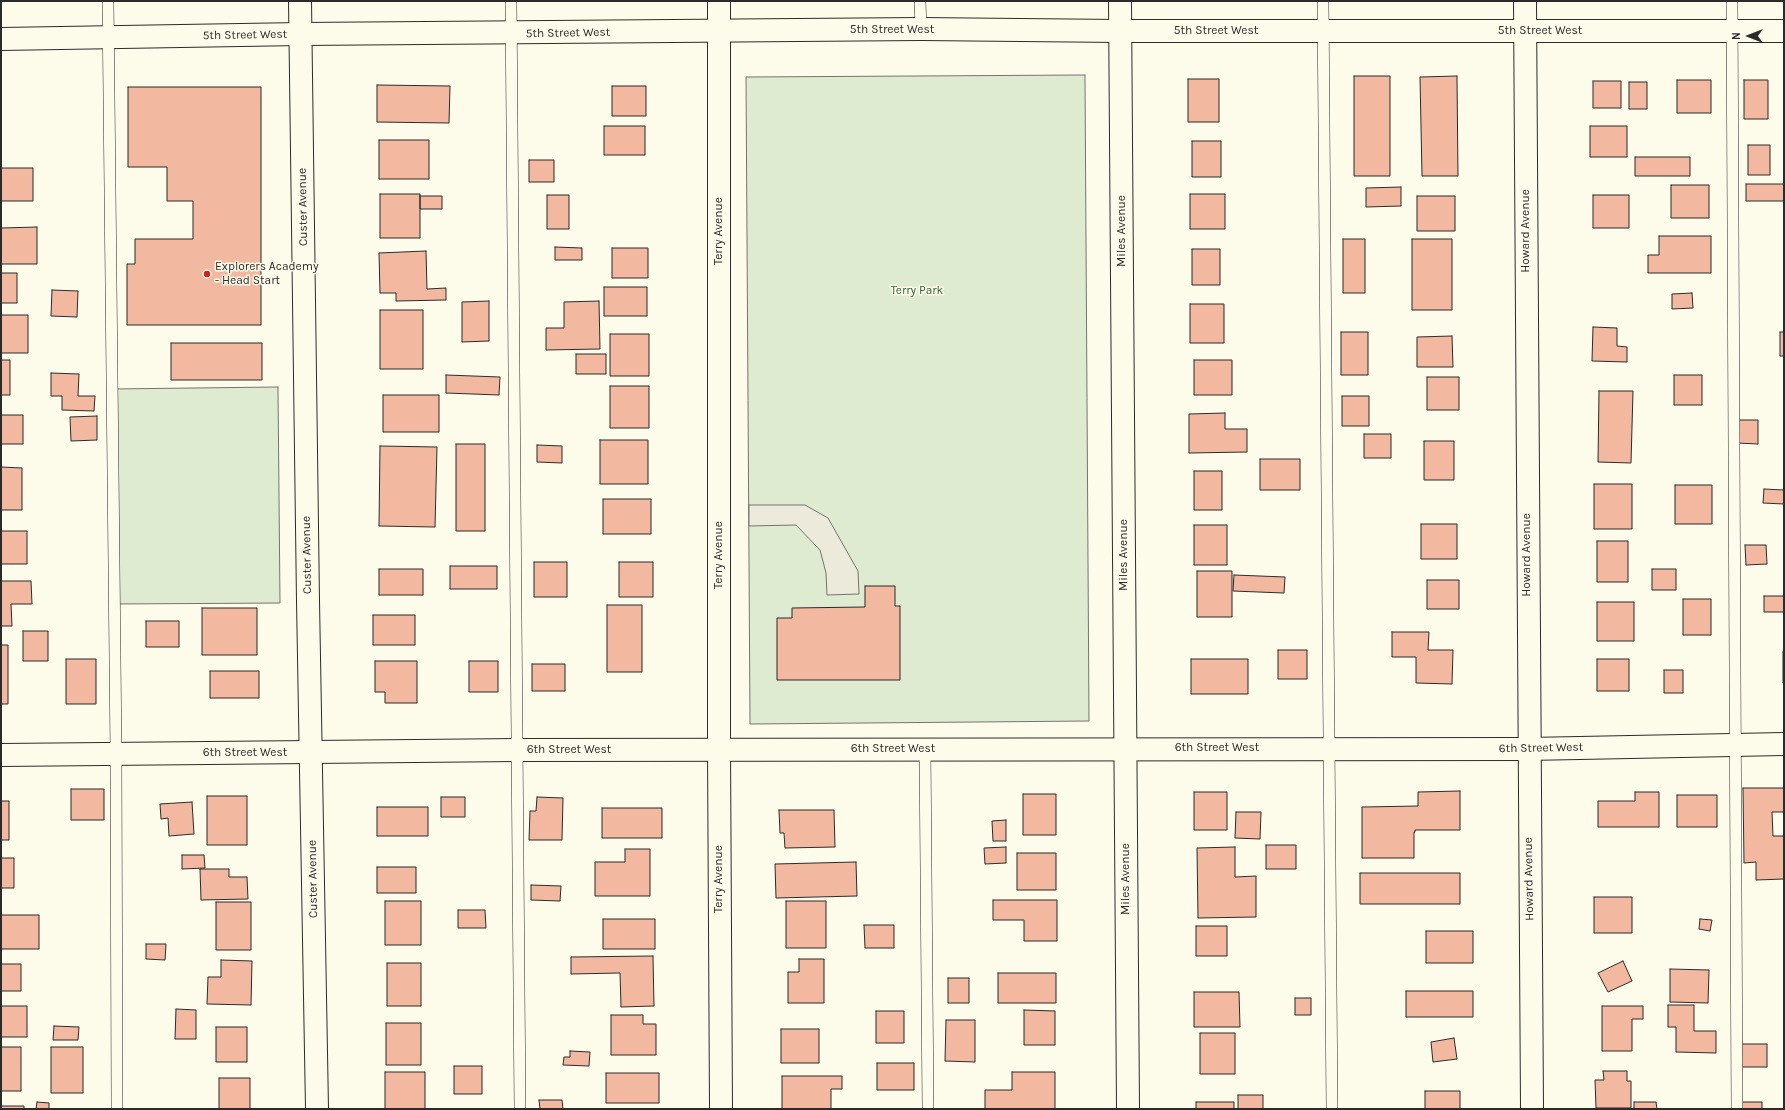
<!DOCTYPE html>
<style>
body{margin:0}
#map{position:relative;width:1785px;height:1110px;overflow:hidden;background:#fdfbea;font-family:Karla,sans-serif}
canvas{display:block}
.frame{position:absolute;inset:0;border:2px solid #2b2b2b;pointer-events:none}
.north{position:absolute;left:1729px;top:16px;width:40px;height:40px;-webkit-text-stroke:3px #fdfbea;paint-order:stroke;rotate:270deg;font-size:11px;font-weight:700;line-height:16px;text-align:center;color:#2b2b2b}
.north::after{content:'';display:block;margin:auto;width:14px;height:18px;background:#2b2b2b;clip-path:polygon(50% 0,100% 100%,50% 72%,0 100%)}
</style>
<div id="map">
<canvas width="1785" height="1110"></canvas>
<div class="frame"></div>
<div class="north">N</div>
</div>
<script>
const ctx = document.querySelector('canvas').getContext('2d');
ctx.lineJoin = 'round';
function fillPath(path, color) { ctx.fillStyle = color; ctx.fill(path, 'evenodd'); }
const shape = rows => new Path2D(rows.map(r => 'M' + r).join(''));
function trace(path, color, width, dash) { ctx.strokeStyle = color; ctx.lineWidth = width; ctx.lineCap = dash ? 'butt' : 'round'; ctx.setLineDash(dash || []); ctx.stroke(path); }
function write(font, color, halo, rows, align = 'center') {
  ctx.font = font + ' Karla,sans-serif'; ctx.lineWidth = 3; ctx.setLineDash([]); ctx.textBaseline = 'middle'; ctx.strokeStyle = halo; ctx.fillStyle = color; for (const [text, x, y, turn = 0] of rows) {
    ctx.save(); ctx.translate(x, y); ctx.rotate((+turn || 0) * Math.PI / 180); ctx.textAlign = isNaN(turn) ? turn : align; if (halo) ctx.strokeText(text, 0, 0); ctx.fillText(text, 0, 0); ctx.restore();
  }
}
const green = shape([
 [1085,75,1089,721,750,724,746,77,1085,75],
 [278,387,280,603,114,604,111,389,278,387]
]);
const parking = shape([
 [749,505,805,505,828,518,858,571,859,594,827,595,826,573,820,550,796,525,749,526,749,505]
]);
const building = shape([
 [1354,76,1390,76,1390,176,1354,176,1354,76],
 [1457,76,1458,176,1422,176,1420,77,1457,76],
 [1188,79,1219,79,1219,122,1188,122,1188,79],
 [1677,80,1711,80,1711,113,1677,113,1677,80],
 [1744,80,1768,80,1768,119,1744,119,1744,80],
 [1593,81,1621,81,1621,108,1593,108,1593,81],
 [1629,82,1647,82,1647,109,1629,109,1629,82],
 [377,85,450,86,449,123,377,122,377,85],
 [612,86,646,86,646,116,612,116,612,86],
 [128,87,261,87,261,325,127,325,127,264,135,264,135,239,193,239,193,201,167,201,167,167,128,167,128,87],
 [604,126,645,126,645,155,604,155,604,126],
 [1590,126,1627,126,1627,157,1590,157,1590,126],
 [379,140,429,140,429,179,379,179,379,140],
 [1192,141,1221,141,1221,177,1192,177,1192,141],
 [1748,145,1770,145,1770,175,1748,175,1748,145],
 [1635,157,1690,157,1690,176,1635,176,1635,157],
 [529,160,554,160,554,182,529,182,529,160],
 [1,168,33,168,33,201,1,201,1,168],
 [1746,184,1784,184,1784,201,1746,201,1746,184],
 [1671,185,1709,185,1709,218,1671,218,1671,185],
 [1401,187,1401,206,1366,207,1366,188,1401,187],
 [380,194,420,194,420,238,380,238,380,194],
 [1190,194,1225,194,1225,229,1190,229,1190,194],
 [547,195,569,195,569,229,547,229,547,195],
 [1593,195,1629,195,1629,228,1593,228,1593,195],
 [420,196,442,196,442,209,420,209,420,196],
 [1417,196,1455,196,1455,231,1417,231,1417,196],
 [37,227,37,264,1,264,1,228,37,227],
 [1659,236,1711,236,1711,273,1648,273,1648,255,1659,255,1659,236],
 [1343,239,1365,239,1365,293,1343,293,1343,239],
 [1412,239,1452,239,1452,310,1412,310,1412,239],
 [555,247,582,248,582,260,555,260,555,247],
 [612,248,648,248,648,278,612,278,612,248],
 [1192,249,1220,249,1220,285,1192,285,1192,249],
 [426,251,427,289,446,288,446,300,396,301,396,293,380,293,379,253,426,251],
 [1,273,17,273,17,303,1,303,1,273],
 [604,287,647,287,647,316,604,316,604,287],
 [52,290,78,291,77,317,51,316,52,290],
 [1692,293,1693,308,1672,309,1672,294,1692,293],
 [489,301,489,341,462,342,462,302,489,301],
 [599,301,600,349,546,350,546,328,564,328,564,302,599,301],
 [1190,304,1224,304,1224,343,1190,343,1190,304],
 [380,310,423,310,423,369,380,369,380,310],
 [1,315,28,315,28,353,1,353,1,315],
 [1593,327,1617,328,1617,346,1627,347,1627,362,1592,361,1593,327],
 [1341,332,1368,332,1368,375,1341,375,1341,332],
 [1780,332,1784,332,1784,356,1780,356,1780,332],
 [610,334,649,334,649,376,610,376,610,334],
 [1452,336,1453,367,1417,367,1417,337,1452,336],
 [171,343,262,343,262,380,171,380,171,343],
 [576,354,606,354,606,374,576,374,576,354],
 [1,360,10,360,10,395,1,395,1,360],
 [1194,360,1232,360,1232,395,1194,395,1194,360],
 [51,373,79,374,78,396,95,396,94,411,62,410,62,396,51,396,51,373],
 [446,375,500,377,499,395,446,393,446,375],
 [1674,375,1702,375,1702,405,1674,405,1674,375],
 [1427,377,1459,377,1459,410,1427,410,1427,377],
 [610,386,649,386,649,428,610,428,610,386],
 [1599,391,1633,391,1631,463,1598,462,1599,391],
 [383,395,439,395,439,432,383,432,383,395],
 [1342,396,1369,396,1369,426,1342,426,1342,396],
 [1225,413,1225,429,1247,429,1247,452,1189,453,1189,414,1225,413],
 [1,415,23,415,23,444,1,444,1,415],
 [97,416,97,440,71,441,70,417,97,416],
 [1737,420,1758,420,1758,444,1737,443,1737,420],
 [1364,434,1391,434,1391,458,1364,458,1364,434],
 [600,440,648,440,648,484,600,484,600,440],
 [1424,441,1454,441,1454,480,1424,480,1424,441],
 [456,444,485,444,485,531,456,531,456,444],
 [537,445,562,446,562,463,537,462,537,445],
 [380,446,437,447,435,527,379,526,380,446],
 [1260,459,1300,459,1300,490,1260,490,1260,459],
 [1,467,22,468,22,510,1,510,1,467],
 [1194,471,1222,471,1222,510,1194,510,1194,471],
 [1594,484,1632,484,1632,529,1594,529,1594,484],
 [1675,485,1712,485,1712,524,1675,524,1675,485],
 [1764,489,1784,490,1784,504,1763,503,1764,489],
 [603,499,651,499,651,534,603,534,603,499],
 [1421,524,1457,524,1457,559,1421,559,1421,524],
 [1194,525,1227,525,1227,565,1194,565,1194,525],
 [1,531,27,531,27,564,1,564,1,531],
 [1597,541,1628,541,1628,582,1597,582,1597,541],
 [1745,545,1766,545,1767,564,1746,565,1745,545],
 [534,562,567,562,567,597,534,597,534,562],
 [619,562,653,562,653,597,619,597,619,562],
 [450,566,497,566,497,589,450,589,450,566],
 [379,569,423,569,423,595,379,595,379,569],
 [1652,569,1676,569,1676,590,1652,590,1652,569],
 [1197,571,1232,571,1232,617,1197,617,1197,571],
 [1234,575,1285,577,1284,593,1233,591,1234,575],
 [1427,580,1459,580,1459,609,1427,609,1427,580],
 [1,581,31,581,32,604,11,604,12,626,1,626,1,581],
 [865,586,895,586,895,606,900,606,900,680,777,680,777,618,792,618,792,608,865,607,865,586],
 [1764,596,1784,596,1784,612,1764,612,1764,596],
 [1683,599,1711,599,1711,635,1683,635,1683,599],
 [1597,602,1634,602,1634,641,1597,641,1597,602],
 [607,605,642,605,642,672,607,672,607,605],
 [202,608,257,608,257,655,202,655,202,608],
 [373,615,415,615,415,645,373,645,373,615],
 [146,621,179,621,179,647,146,647,146,621],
 [23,631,48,631,48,661,23,661,23,631],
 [1392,632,1429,632,1428,650,1453,650,1452,684,1416,683,1416,657,1392,657,1392,632],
 [1,645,8,645,8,704,1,704,1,645],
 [1278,650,1307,650,1307,679,1278,679,1278,650],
 [1783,652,1784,652,1784,683,1783,683,1783,652],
 [66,659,96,659,96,704,66,704,66,659],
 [1191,659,1248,659,1248,694,1191,694,1191,659],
 [1597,659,1629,659,1629,691,1597,691,1597,659],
 [375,661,417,661,417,703,385,703,385,692,375,692,375,661],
 [469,661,498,661,498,692,469,692,469,661],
 [532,664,565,664,565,691,532,691,532,664],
 [1664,670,1683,670,1683,693,1664,693,1664,670],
 [210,671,259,671,259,698,210,698,210,671],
 [1743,788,1784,788,1784,812,1772,812,1773,836,1784,836,1784,879,1756,880,1756,862,1744,863,1743,788],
 [71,789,104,789,104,820,71,820,71,789],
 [1460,791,1460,830,1415,830,1415,832,1414,832,1414,858,1362,858,1362,807,1418,806,1418,792,1460,791],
 [1194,792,1227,792,1227,830,1194,830,1194,792],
 [1635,792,1659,792,1659,827,1598,827,1598,801,1635,801,1635,792],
 [1023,794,1056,794,1056,835,1023,835,1023,794],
 [1677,795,1717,795,1717,827,1677,827,1677,795],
 [207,796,247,796,247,845,207,845,207,796],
 [441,797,465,797,465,817,441,817,441,797],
 [537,797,563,798,562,840,529,840,530,811,536,811,537,797],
 [1,801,9,801,9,840,1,840,1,801],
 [192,802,194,834,169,836,168,818,161,819,160,804,192,802],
 [377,807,428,807,428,836,377,836,377,807],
 [602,808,662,808,662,838,602,838,602,808],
 [779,810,834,810,835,847,785,848,784,833,780,833,779,810],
 [1236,812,1261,812,1260,839,1235,838,1236,812],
 [1006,820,1006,841,993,841,992,821,1006,820],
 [1266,845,1296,845,1296,869,1266,869,1266,845],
 [1006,847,1006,863,985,864,984,848,1006,847],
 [1235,847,1235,877,1256,876,1256,917,1198,918,1197,848,1235,847],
 [625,849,650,849,650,896,595,896,595,862,625,862,625,849],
 [1017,853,1056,853,1056,890,1017,890,1017,853],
 [182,855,204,855,205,868,182,869,182,855],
 [1,858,14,858,14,888,1,888,1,858],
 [856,862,857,896,776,898,775,864,856,862],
 [377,867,416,867,416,893,377,893,377,867],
 [200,869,229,869,229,877,247,877,248,899,201,900,200,869],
 [1360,873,1460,873,1460,904,1360,904,1360,873],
 [531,885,561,886,560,901,531,900,531,885],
 [1594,897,1632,897,1632,933,1594,933,1594,897],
 [993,900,1057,900,1057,941,1024,941,1024,920,993,920,993,900],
 [385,901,421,901,421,945,385,945,385,901],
 [786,901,826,901,826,948,786,948,786,901],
 [216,902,251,902,251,950,216,950,216,902],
 [458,910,485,910,486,928,458,928,458,910],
 [1,915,39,915,39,949,1,949,1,915],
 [603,919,655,919,655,949,603,949,603,919],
 [1700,919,1712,920,1710,931,1699,929,1700,919],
 [864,925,894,925,894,948,865,948,864,925],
 [1196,926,1227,926,1227,956,1196,956,1196,926],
 [1426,931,1473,931,1473,963,1426,963,1426,931],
 [146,944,166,944,165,960,146,959,146,944],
 [653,956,654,1006,621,1007,620,973,571,974,571,957,653,956],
 [799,959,824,959,824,1003,788,1003,788,972,799,972,799,959],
 [221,960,252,961,251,1005,207,1004,208,977,221,977,221,960],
 [1623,961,1632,981,1608,992,1598,973,1623,961],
 [387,963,421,963,421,1006,387,1006,387,963],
 [1,964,21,964,21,991,1,991,1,964],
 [1670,969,1709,970,1708,1003,1670,1002,1670,969],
 [998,973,1056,973,1056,1003,998,1003,998,973],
 [948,978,969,978,969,1003,948,1003,948,978],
 [1406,991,1473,991,1473,1017,1406,1017,1406,991],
 [1194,992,1239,992,1240,1027,1194,1027,1194,992],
 [1295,998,1311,998,1311,1015,1295,1015,1295,998],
 [1668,1005,1694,1005,1694,1031,1716,1031,1716,1053,1676,1052,1676,1027,1668,1027,1668,1005],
 [1,1006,27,1006,27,1037,1,1037,1,1006],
 [1602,1006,1643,1006,1643,1019,1632,1019,1632,1051,1602,1051,1602,1006],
 [176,1009,196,1010,196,1039,175,1039,176,1009],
 [1024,1010,1055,1011,1055,1045,1024,1045,1024,1010],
 [876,1011,904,1011,904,1043,876,1043,876,1011],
 [611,1015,643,1015,643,1024,656,1024,656,1055,611,1055,611,1015],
 [946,1020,975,1020,975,1062,945,1061,946,1020],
 [386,1023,421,1023,421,1065,386,1065,386,1023],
 [54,1026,79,1027,78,1040,53,1040,54,1026],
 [216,1027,247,1027,247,1062,216,1062,216,1027],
 [781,1029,819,1029,819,1063,781,1063,781,1029],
 [1200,1033,1235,1033,1235,1074,1200,1074,1200,1033],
 [1454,1038,1457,1059,1433,1062,1431,1042,1454,1038],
 [1740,1044,1767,1044,1767,1067,1740,1067,1740,1044],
 [1,1047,21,1047,21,1091,1,1091,1,1047],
 [51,1047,83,1047,83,1093,51,1093,51,1047],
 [570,1051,590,1052,589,1066,563,1065,564,1057,570,1057,570,1051],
 [877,1063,914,1063,914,1090,877,1090,877,1063],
 [454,1066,482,1066,482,1094,454,1094,454,1066],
 [1603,1071,1627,1071,1627,1081,1631,1081,1631,1108,1596,1108,1595,1080,1604,1080,1603,1071],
 [385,1072,425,1072,425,1109,385,1109,385,1072],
 [1012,1072,1055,1072,1055,1109,985,1109,985,1090,1012,1090,1012,1072],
 [606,1073,659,1073,659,1103,606,1103,606,1073],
 [782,1076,842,1076,842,1089,831,1089,831,1109,782,1109,782,1076],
 [219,1078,250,1078,250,1109,219,1109,219,1078],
 [1425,1091,1460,1091,1460,1109,1425,1109,1425,1091],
 [1238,1095,1263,1095,1263,1109,1238,1109,1238,1095],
 [539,1100,562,1100,563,1109,540,1109,539,1100],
 [37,1102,49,1103,49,1109,36,1109,37,1102],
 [1196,1102,1234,1102,1234,1109,1196,1109,1196,1102],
 [1634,1102,1656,1102,1657,1109,1630,1109,1634,1108,1634,1102],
 [1742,1102,1762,1102,1762,1109,1742,1109,1742,1102],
 [1,1106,24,1106,24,1109,1,1109,1,1106]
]);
const lane = shape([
 [108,1,116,753,117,1109],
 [511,1,520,1109],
 [920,1,921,29],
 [1323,1,1332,1109],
 [1732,1,1737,1109],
 [925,749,928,1109]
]);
const street = shape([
 [300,1,308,601,317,1109],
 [719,1,719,749,721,1109],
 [1120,1,1128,1109],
 [1525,1,1532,1109]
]);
const secondary = shape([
 [1,39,301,34,921,29,1120,31,1784,31],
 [1,755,518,750,1528,749,1784,744]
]);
const markers = [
 [207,274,4,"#c62828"]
];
const streetNames = [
 ["5th Street West",892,30],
 ["5th Street West",1216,31],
 ["5th Street West",1540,31],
 ["5th Street West",568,33,-1],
 ["5th Street West",245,35,-1],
 ["Custer Avenue",303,207,-91],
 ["Terry Avenue",719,231,-90],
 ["Miles Avenue",1122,231,-90],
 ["Howard Avenue",1526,231,-90],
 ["Custer Avenue",307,555,-91],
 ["Terry Avenue",719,555,-90],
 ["Miles Avenue",1124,555,-90],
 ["Howard Avenue",1527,555,-90],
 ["6th Street West",1217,748],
 ["6th Street West",1541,748,-1],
 ["6th Street West",893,749],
 ["6th Street West",569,750],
 ["6th Street West",245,753],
 ["Custer Avenue",313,879,-91],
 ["Terry Avenue",719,879,-90],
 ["Miles Avenue",1126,879,-90],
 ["Howard Avenue",1529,879,-91]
];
const poiNames = [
 ["Explorers Academy",215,267],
 ["- Head Start",215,281]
];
const parkNames = [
 ["Terry Park",917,291]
];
fillPath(green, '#deebd1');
trace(green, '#74746e', 1);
fillPath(parking, '#eceadb');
trace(parking, '#74746e', 1);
fillPath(building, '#f2b8a0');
trace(building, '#2b2b2b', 1);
trace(lane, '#2b2b2b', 12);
trace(street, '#2b2b2b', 24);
trace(secondary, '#2b2b2b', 24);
trace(lane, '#fdfbea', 11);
trace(street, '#fdfbea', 22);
trace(secondary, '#fdfbea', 22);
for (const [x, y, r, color] of markers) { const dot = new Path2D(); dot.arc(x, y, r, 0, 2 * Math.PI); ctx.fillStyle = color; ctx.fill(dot); trace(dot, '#fdfbea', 1.5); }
write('12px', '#2b2b2b', '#fdfbea', streetNames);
write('12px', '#2b2b2b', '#fdfbea', poiNames, 'left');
write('12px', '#34623c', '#fdfbea', parkNames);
</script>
